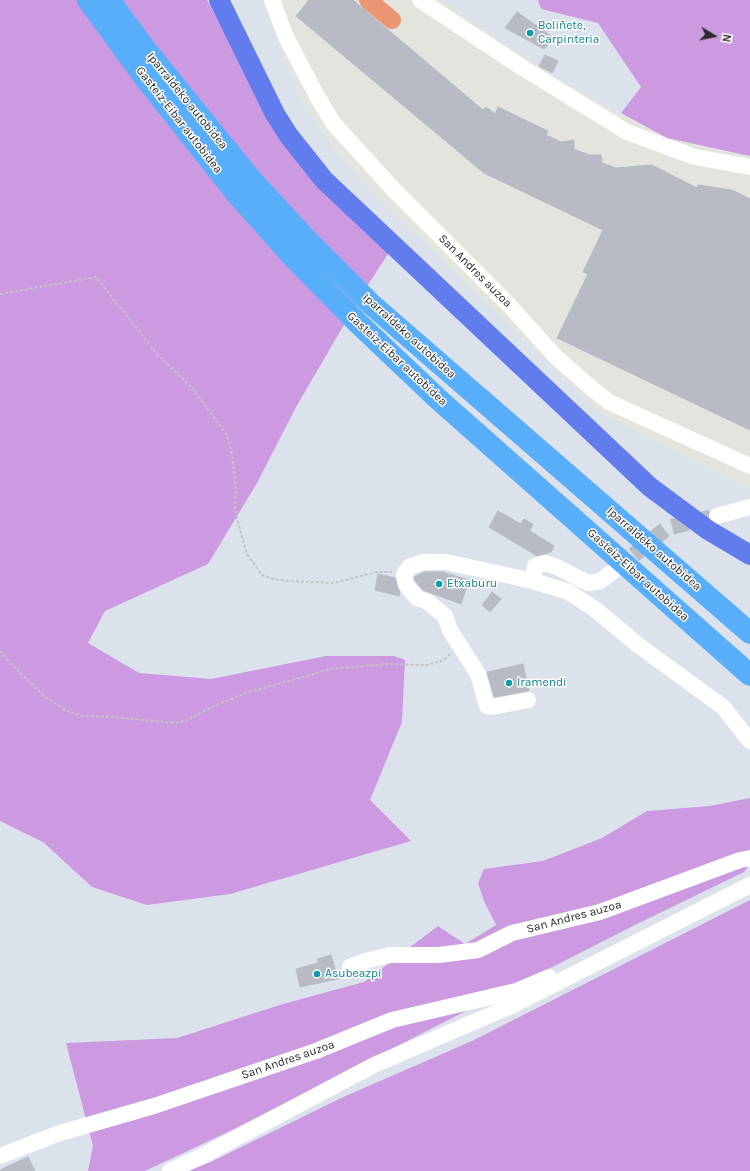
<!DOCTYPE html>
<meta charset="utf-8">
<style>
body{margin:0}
#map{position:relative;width:750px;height:1171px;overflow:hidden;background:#dce2ec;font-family:Karla,sans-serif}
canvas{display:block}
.north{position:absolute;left:694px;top:16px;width:40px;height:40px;-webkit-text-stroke:3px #fff;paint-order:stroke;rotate:100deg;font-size:11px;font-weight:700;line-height:16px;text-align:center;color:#2a2a2a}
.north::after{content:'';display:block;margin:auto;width:14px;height:18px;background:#2a2a2a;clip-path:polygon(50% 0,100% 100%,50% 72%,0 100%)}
</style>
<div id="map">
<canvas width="750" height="1171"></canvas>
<div class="north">N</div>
</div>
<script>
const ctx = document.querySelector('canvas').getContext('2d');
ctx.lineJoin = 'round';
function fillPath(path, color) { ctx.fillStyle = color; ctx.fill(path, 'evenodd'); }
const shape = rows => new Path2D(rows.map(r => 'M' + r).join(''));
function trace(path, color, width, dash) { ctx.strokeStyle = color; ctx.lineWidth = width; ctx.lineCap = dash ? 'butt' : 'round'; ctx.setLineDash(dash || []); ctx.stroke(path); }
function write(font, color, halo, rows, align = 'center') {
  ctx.font = font + ' Karla,sans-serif'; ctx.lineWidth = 3; ctx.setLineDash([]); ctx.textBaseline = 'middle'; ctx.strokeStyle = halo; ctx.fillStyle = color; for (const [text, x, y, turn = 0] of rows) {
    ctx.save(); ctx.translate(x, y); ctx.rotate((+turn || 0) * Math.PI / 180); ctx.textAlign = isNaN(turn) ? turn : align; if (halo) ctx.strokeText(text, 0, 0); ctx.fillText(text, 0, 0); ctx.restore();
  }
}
const industrial = shape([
 [262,0,442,0,505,44,582,93,667,138,750,156,750,488,742,486,601,414,370,190,333,149,299,95]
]);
const green = shape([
 [0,0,207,0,260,98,294,155,397,240,362,294,296,407,257,483,208,564,105,611,88,643,139,673,211,679,326,656,394,656,405,660,402,722,370,800,411,841,230,894,147,905,92,887,43,842,0,821],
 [538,0,750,0,750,156,667,138,621,113,641,87,598,23,541,9],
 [750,798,750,864,744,872,637,924,230,1131,145,1171,88,1171,93,1146,66,1043,177,1038,283,1004,364,982,438,926,465,944,496,925,484,901,478,883,484,869,543,861,602,838,647,811,710,806],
 [750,900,750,1171,188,1171,211,1162,341,1098,472,1041]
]);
const river = shape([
 [368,0,392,20]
]);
const building = shape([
 [309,0,353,0,483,110,486,107,495,114,498,107,548,131,546,135,561,142,574,140,574,149,589,155,601,155,602,163,616,168,652,165,697,188,698,185,732,190,750,199,750,430,557,338,588,274,583,272,603,230,484,173,296,16,309,0],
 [517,12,554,38,544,49,505,28,517,12],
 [545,55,558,61,552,73,539,66,545,55],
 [498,511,521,524,524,519,533,524,530,531,554,546,551,552,537,556,489,527,498,511],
 [425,572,442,572,469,580,461,604,423,590,415,581,414,577,425,572],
 [378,574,395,578,400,592,399,596,375,590,378,574],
 [492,592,501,599,490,612,482,605,492,592],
 [523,664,529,691,494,697,487,672,523,664],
 [331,955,338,979,300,987,296,969,318,963,317,959,331,955],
 [28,1157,35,1171,0,1171,0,1170,28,1157]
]);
const minorTunnel = shape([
 [615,570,667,528,717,516]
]);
const path = shape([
 [0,294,96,277,157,354,194,390,227,435,232,454,236,488,235,509,239,526,247,554,262,575,273,579,291,581,333,583,377,572,392,572],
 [0,651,13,666,43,695,65,710,82,716,113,717,175,723,186,721,214,706,246,693,331,669,386,664,427,665,444,660,451,653]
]);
const minor = shape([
 [272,0,286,37,317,96,334,124,394,190,509,305,555,356,589,386,609,402,750,466],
 [420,0,523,68,627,132,695,157,750,167],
 [717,516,750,507],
 [533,581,569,592,596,610,638,645,723,707,750,741],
 [528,700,492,707,487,706,478,674,450,630,445,616,428,602,417,598,406,585,404,575,409,567,423,562,446,562,533,581,535,566,545,563,557,567,588,583,600,581,615,570],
 [350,967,365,961,390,955,439,955,478,950,512,933,600,912,740,860,750,858],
 [0,1156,60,1133,154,1106,316,1051,392,1020,516,991,549,977],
 [170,1171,204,1155,374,1065,511,1006,750,885]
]);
const major = shape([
 [219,0,275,114,289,136,324,180,650,487,708,530,750,555]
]);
const highway = shape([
 [88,0,145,78,236,193,291,255,359,324,438,399,750,675],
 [109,0,146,50,249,177,307,240,371,304,750,633]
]);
const markers = [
 [530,33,4,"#0f9aa8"],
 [439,584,4,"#0f9aa8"],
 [509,683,4,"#0f9aa8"],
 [317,974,4,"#0f9aa8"]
];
const cultureNames = [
 ["Boliñete,",538,26],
 ["Carpinteria",538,40],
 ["Etxaburu",447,584],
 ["Iramendi",517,683],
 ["Asubeazpi",325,974]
];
const streetNames = [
 ["Iparraldeko autobidea",187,101,51],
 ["Gasteiz-Eibar autobidea",179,120,52],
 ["San Andres auzoa",475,271,45],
 ["Iparraldeko autobidea",409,336,42],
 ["Gasteiz-Eibar autobidea",397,359,43],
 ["Iparraldeko autobidea",654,549,41],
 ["Gasteiz-Eibar autobidea",638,575,42],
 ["San Andres auzoa",574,917,-15],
 ["San Andres auzoa",288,1060,-19]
];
fillPath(industrial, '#e2e4dd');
fillPath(green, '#cb9ae1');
trace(river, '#eb9672', 18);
fillPath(building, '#b9bbc4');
trace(building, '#b6bbc7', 1);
trace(minorTunnel, '#b8bdc5', 16, [16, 8]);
trace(path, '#c3c3c3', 2, [3, 2]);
trace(minor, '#fff', 16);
trace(major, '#607ced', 20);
trace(highway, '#59aefa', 22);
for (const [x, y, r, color] of markers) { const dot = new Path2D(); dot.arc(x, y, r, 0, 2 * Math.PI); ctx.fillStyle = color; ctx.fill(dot); trace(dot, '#fff', 1.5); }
write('12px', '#0d838f', '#fff', cultureNames, 'left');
write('12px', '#2a2a2a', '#fff', streetNames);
</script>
